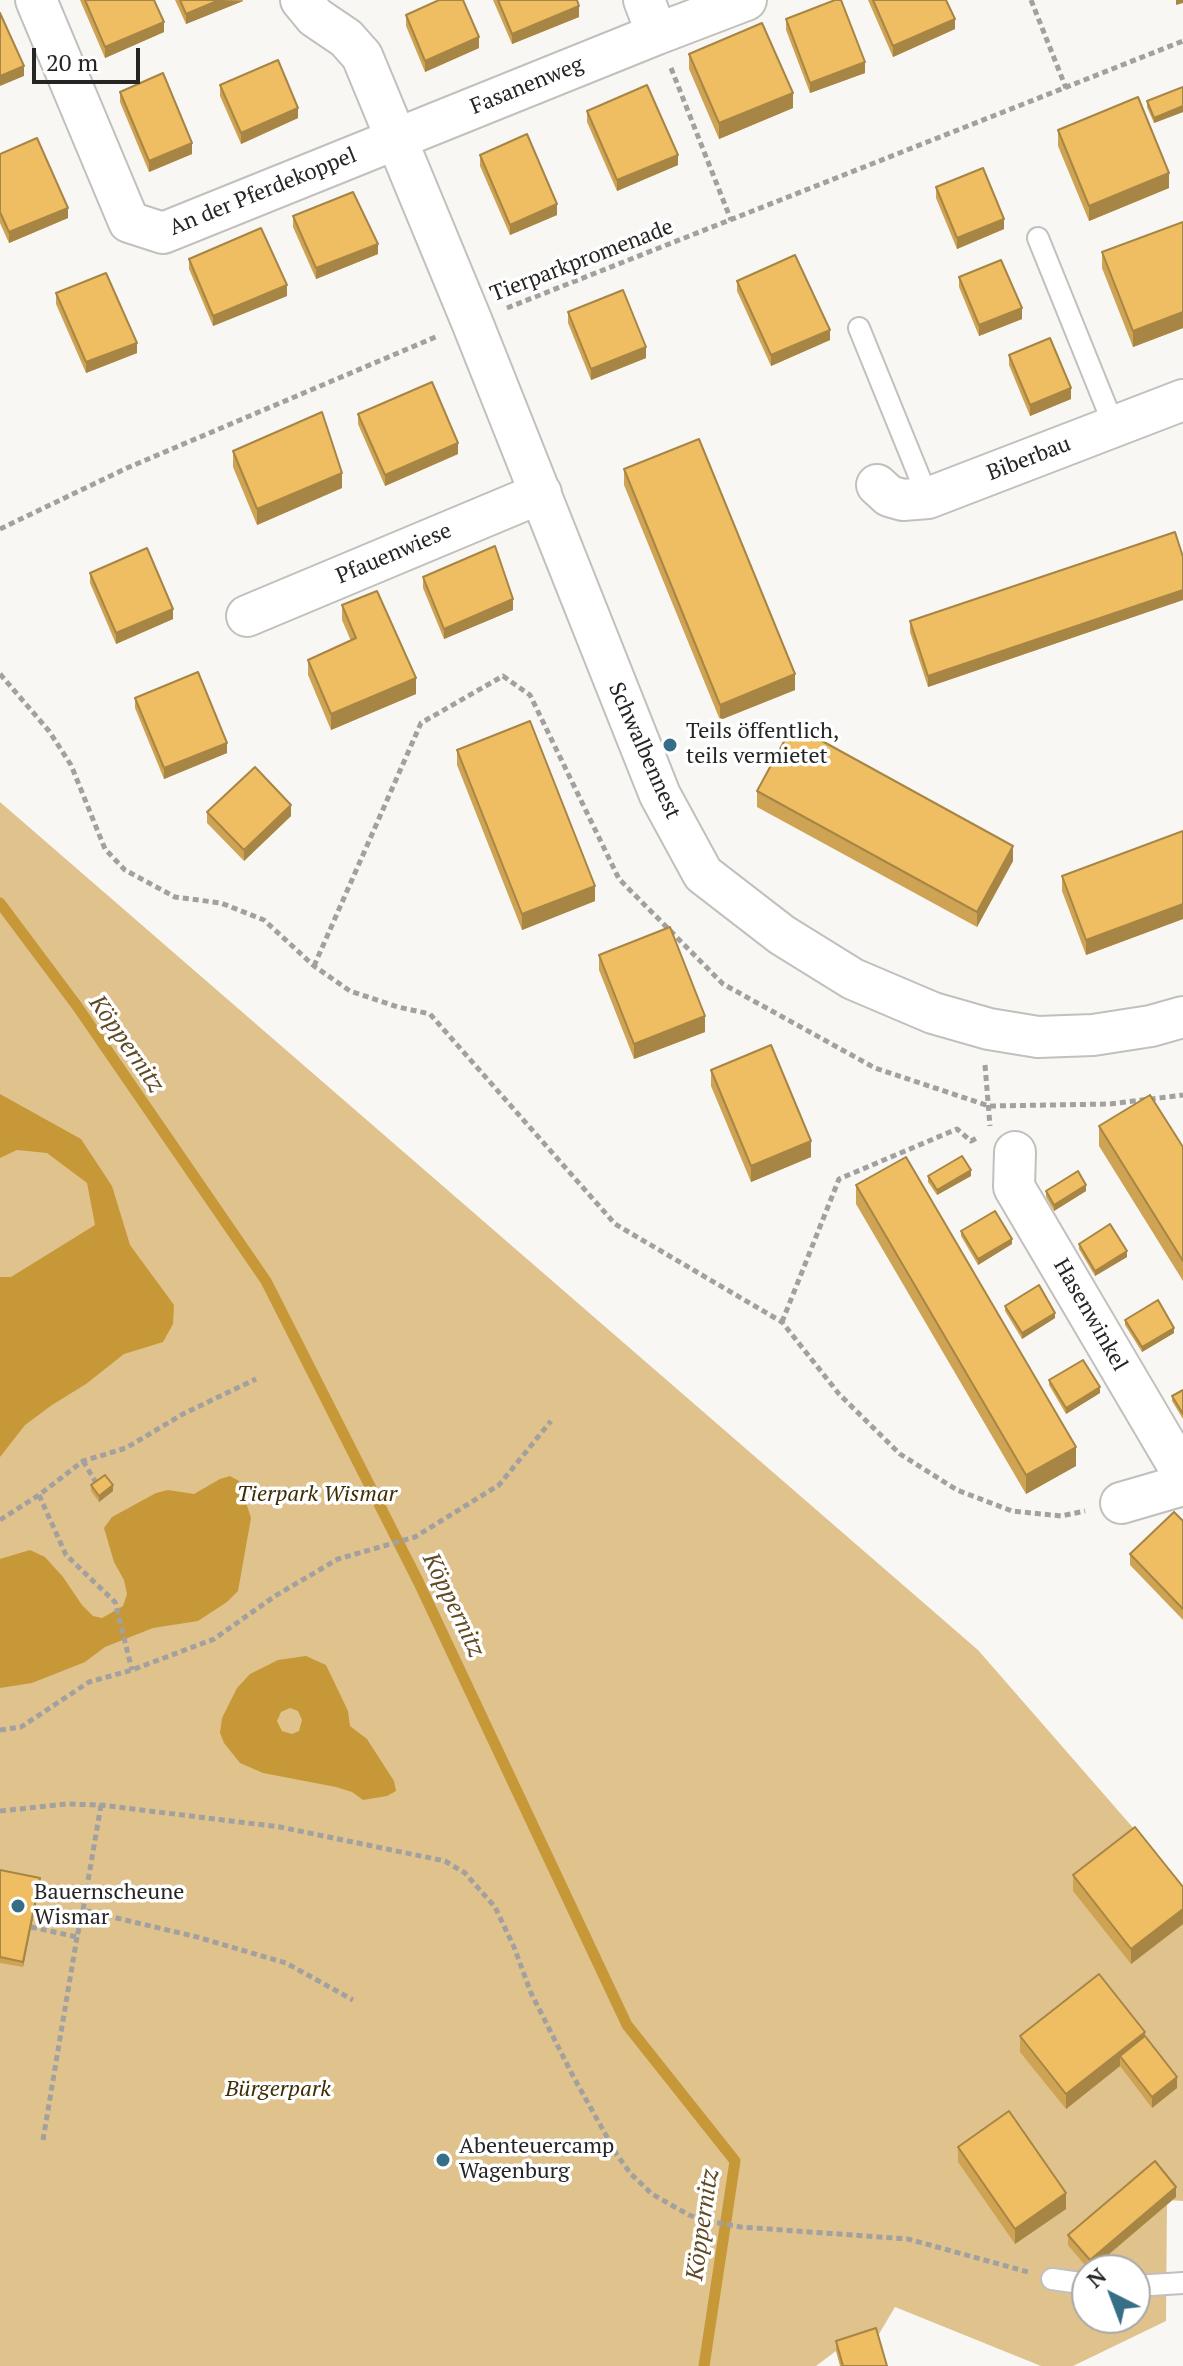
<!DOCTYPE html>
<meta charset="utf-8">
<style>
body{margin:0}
#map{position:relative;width:1183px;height:2366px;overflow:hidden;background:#f9f7f4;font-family:"PT Serif",serif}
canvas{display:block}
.north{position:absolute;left:1071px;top:2254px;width:80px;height:80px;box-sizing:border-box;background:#fff;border:2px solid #a8a8a7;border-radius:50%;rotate:318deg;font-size:22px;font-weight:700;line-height:32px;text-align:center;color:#262524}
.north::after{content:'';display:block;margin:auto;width:28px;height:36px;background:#366e88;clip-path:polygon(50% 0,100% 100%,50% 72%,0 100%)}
.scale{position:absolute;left:32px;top:48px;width:108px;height:36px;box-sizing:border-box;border:4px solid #262524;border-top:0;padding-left:10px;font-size:24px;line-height:28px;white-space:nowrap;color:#262524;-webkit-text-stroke:6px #fff;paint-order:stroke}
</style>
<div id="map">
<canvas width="1183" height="2366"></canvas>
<div class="north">N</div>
<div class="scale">20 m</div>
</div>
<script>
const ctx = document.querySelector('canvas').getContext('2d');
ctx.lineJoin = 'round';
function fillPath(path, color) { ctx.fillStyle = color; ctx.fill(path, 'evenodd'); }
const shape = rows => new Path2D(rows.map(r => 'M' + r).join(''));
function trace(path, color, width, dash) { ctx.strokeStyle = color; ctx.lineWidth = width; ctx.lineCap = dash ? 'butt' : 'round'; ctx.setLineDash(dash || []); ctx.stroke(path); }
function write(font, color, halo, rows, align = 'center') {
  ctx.font = font + ' "PT Serif",serif'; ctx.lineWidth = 7; ctx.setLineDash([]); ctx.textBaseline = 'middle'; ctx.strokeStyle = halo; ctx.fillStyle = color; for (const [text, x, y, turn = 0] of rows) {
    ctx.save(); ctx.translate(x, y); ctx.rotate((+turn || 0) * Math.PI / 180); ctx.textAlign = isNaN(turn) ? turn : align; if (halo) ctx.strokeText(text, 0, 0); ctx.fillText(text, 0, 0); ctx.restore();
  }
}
const green = shape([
 [0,802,978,1650,1183,1885,1183,2201,1167,2200,1166,2321,1073,2366,1041,2366,895,2307,876,2339,836,2351,816,2366,0,2366],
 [1087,2270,1135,2270,1135,2318,1087,2318]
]);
const water = shape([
 [0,1094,81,1139,112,1186,130,1245,174,1305,173,1324,163,1342,124,1354,86,1384,52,1405,25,1425,0,1457,0,1277,11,1277,95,1225,87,1183,47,1153,17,1150,0,1158],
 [230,1476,239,1481,251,1518,238,1591,227,1602,198,1621,153,1628,105,1647,85,1662,32,1683,0,1688,0,1559,30,1550,45,1557,63,1577,82,1605,93,1616,102,1618,123,1606,127,1594,124,1580,114,1562,104,1528,112,1517,156,1493,168,1490,194,1494,220,1479],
 [306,1656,326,1665,348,1711,350,1726,367,1739,394,1781,396,1791,387,1796,363,1800,352,1792,336,1787,263,1773,240,1763,224,1743,220,1733,222,1718,237,1688,250,1674,278,1660],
 [290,1708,298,1711,302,1720,299,1731,292,1734,282,1731,277,1721,281,1712]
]);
const stream = shape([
 [0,903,77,1006,266,1281,418,1581,627,2025,735,2161,704,2366]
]);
const path = shape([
 [1031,0,1066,88],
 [671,68,731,220],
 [507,308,1183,41],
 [0,529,127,468,438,336],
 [0,674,49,731,71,765,105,849,125,870,175,897,221,903,264,920,314,966,350,991,398,1007,430,1014,615,1224,782,1322,839,1394,900,1454,957,1490,1012,1511,1061,1516,1085,1511],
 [314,966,421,723,503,676,530,695,619,879,723,984,875,1068,989,1106,1110,1104,1183,1095],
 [985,1065,990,1126],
 [782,1322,839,1179,957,1129,971,1141,979,1137],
 [83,1461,98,1486],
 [39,1495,66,1555,115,1602,132,1670],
 [0,1520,39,1495,83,1461,126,1448,183,1414,256,1379],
 [0,1730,21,1727,89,1682,132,1670,214,1639,275,1596,338,1559,415,1537,499,1485,551,1421],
 [101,1805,83,1910,197,1937,286,1963,353,2000],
 [0,1811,66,1804,101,1805,280,1827,445,1861,465,1873,495,1907,514,1947,531,1993,573,2076,617,2155,631,2174,652,2194,689,2215,707,2221,741,2227,908,2239,1028,2272],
 [31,1927,77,1937,83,1910],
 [43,2140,77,1937]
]);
const lane = shape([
 [1038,238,1114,426],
 [859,328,928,498],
 [1052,2279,1087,2284],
 [1135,2286,1183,2283]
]);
const street = shape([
 [36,0,129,222,163,233,657,34,644,0],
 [301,0,315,17,346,38,362,56,472,322,660,795,703,874,782,935,853,979,933,1013,989,1029,1038,1037,1093,1035,1151,1026,1183,1017],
 [657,34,746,0],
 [877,485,889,496,903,500,928,498,1183,400],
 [247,616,541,493],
 [1015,1152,1014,1187,1183,1474],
 [1121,1503,1183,1485]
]);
const wall = shape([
 [80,0,154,0,164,32,105,58],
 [175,0,243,0,243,1,186,24],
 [493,0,577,0,579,17,512,44],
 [868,0,946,0,955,29,893,57],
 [406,15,479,48,425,72,406,26],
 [786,19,865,73,810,93,786,30],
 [689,54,793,108,719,139,689,69],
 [220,85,298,118,241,144,220,96],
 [1183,87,1183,112,1154,123,1147,107,1147,101],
 [120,92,192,154,149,172,120,102],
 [587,111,678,165,617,191,587,122],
 [1058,130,1169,188,1089,221,1058,146],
 [0,154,68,218,9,243,0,223],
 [480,155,557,215,510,235,480,166],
 [936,187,1004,229,957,249,936,198],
 [293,216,378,254,316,279,293,227],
 [1183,222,1183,328,1133,347,1102,268,1102,252],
 [189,259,287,296,213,326,189,269],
 [959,277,1022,319,979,336,959,287],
 [737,281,830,340,771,366,737,291],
 [56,293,137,353,86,373,56,304],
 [568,312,646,358,591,380,568,323],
 [1009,355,1071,399,1030,416,1009,365],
 [358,414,458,454,385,486,358,424],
 [233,451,342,488,257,525,233,467],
 [624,469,795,690,720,720,624,485],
 [1183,557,1183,600,928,687,910,632,910,621],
 [90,573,173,619,116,644,90,583],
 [423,577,513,610,444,639,423,588],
 [342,605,416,694,331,730,308,675,308,660,351,641,342,620],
 [135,698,227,753,164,779,135,708],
 [457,750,595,901,522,930,457,765],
 [757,791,1013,861,977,927,757,807],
 [207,812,291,816,244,861,207,823],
 [1183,831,1183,919,1086,955,1062,891,1062,876],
 [599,955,705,1032,634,1059,599,970],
 [711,1070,811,1157,751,1182,711,1086],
 [1099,1126,1183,1147,1183,1281,1099,1146],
 [928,1176,971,1176,937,1195,928,1182],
 [856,1185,1076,1466,1026,1494,856,1204],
 [1046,1191,1086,1191,1054,1211,1046,1197],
 [961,1231,1012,1244,978,1265,961,1236],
 [1079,1244,1127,1257,1095,1276,1079,1249],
 [1005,1306,1055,1318,1022,1339,1005,1311],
 [1125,1320,1174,1333,1142,1352,1125,1325],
 [1049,1380,1100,1393,1066,1414,1049,1385],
 [1183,1390,1183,1419,1172,1401,1172,1396],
 [91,1485,113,1491,99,1502,91,1491],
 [1183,1521,1183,1620,1130,1565,1130,1554],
 [0,1870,40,1884,23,1967,0,1963],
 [1073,1875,1183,1887,1183,1924,1131,1964,1073,1891],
 [1020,2036,1145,2036,1177,2088,1152,2108,1120,2066,1066,2109,1020,2052],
 [958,2147,1066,2209,1015,2244,958,2162],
 [1176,2197,1091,2270,1089,2270,1068,2245,1068,2235],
 [836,2341,887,2366,840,2366,836,2351]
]);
const shadedWall = shape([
 [219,0,243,1,186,24,186,14],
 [1176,0,1183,0,1183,3,1176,5],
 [579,6,579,17,512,44,512,34],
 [955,19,955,29,893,57,893,46],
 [164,22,164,32,105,58,105,47],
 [479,37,479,48,425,72,425,61],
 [865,62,865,73,810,93,810,83],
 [24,66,24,76,0,86,0,76],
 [793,93,793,108,719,139,719,123],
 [1183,106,1183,112,1154,123,1154,118],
 [298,108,298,118,241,144,241,133],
 [192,143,192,154,149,172,149,161],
 [678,155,678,165,617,191,617,180],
 [1169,173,1169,188,1089,221,1089,206],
 [557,204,557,215,510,235,510,225],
 [68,208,68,218,9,243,9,232],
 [1004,219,1004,229,957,249,957,238],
 [378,244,378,254,316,279,316,268],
 [287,285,287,296,213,326,213,316],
 [1022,308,1022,319,979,336,979,325],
 [1183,312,1183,328,1133,347,1133,331],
 [830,330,830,340,771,366,771,355],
 [137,343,137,353,86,373,86,362],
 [646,347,646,358,591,380,591,369],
 [1071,388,1071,399,1030,416,1030,405],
 [458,443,458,454,385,486,385,475],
 [342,473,342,488,257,525,257,509],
 [1183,590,1183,600,928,687,928,676],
 [513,599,513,610,444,639,444,629],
 [173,609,173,619,116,644,116,633],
 [795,674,795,690,720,720,720,705],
 [416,678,416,694,331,730,331,714],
 [227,743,227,753,164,779,164,768],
 [291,805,291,816,244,861,244,850],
 [1013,846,1013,861,977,927,977,912],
 [595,886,595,901,522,930,522,914],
 [1183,904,1183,919,1086,955,1086,940],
 [705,1016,705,1032,634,1059,634,1044],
 [811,1141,811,1157,751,1182,751,1166],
 [971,1170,971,1176,937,1195,937,1190],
 [1086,1185,1086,1191,1054,1211,1054,1205],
 [1012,1239,1012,1244,978,1265,978,1259],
 [1127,1251,1127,1257,1095,1276,1095,1271],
 [1055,1313,1055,1318,1022,1339,1022,1333],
 [1174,1328,1174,1333,1142,1352,1142,1347],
 [1100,1387,1100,1393,1066,1414,1066,1408],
 [1076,1447,1076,1466,1026,1494,1026,1475],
 [113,1485,113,1491,99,1502,99,1496],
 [40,1878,40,1884,23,1967,23,1962],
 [1183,1909,1183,1924,1131,1964,1131,1949],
 [1145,2032,1145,2047,1120,2056,1120,2066,1066,2109,1066,2094],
 [1177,2077,1177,2088,1152,2108,1152,2097],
 [1176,2187,1176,2197,1090,2270,1090,2260],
 [1066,2193,1066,2209,1015,2244,1015,2229]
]);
const building = shape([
 [85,0,154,0,164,22,105,47,85,0],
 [180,0,219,0,186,14,180,0],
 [439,0,463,0,479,37,425,61,406,15,439,0],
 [498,0,577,0,579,6,512,34,498,0],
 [835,0,841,0,865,62,810,83,786,19,835,0],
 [873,0,946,0,955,19,893,46,873,0],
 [0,13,24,66,0,76,0,13],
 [762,23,793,93,719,123,689,54,762,23],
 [278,60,298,108,241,133,220,85,278,60],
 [163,73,192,143,149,161,120,92,163,73],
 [647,85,678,155,617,180,587,111,647,85],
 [1183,87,1183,106,1154,118,1147,101,1183,87],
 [1138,97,1169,173,1089,206,1058,130,1138,97],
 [527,134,557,204,510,225,480,155,527,134],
 [37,138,68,208,9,232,0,212,0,154,37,138],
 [983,168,1004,219,957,238,936,187,983,168],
 [353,192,378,244,316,268,293,216,353,192],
 [1183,222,1183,312,1133,331,1102,252,1183,222],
 [261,228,287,285,213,316,189,259,261,228],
 [795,255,830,330,771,355,737,281,795,255],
 [1001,260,1022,308,979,325,959,277,1001,260],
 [106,273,137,343,86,362,56,293,106,273],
 [623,290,646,347,591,369,568,312,623,290],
 [1050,338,1071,388,1030,405,1009,355,1050,338],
 [432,382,458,443,385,475,358,414,432,382],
 [322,412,342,473,257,509,233,451,322,412],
 [699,439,795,674,720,705,624,469,699,439],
 [1175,532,1183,557,1183,590,928,676,910,621,1175,532],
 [495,546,513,599,444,629,423,577,495,546],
 [147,548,173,609,116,633,90,573,147,548],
 [377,591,416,678,331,714,308,660,356,638,342,605,377,591],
 [198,672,227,743,164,768,135,698,198,672],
 [530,721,595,886,522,914,457,750,530,721],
 [793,725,1013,846,977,912,757,791,793,725],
 [255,767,291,805,244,850,207,812,255,767],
 [1183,831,1183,904,1086,940,1062,876,1183,831],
 [670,927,705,1016,634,1044,599,955,670,927],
 [771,1045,811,1141,751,1166,711,1070,771,1045],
 [1150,1095,1183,1147,1183,1261,1099,1126,1150,1095],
 [962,1156,971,1170,937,1190,928,1176,962,1156],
 [906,1157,1076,1447,1026,1475,856,1185,906,1157],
 [1078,1171,1086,1185,1054,1205,1046,1191,1078,1171],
 [995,1211,1012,1239,978,1259,961,1231,995,1211],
 [1110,1224,1127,1251,1095,1271,1079,1244,1110,1224],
 [1039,1285,1055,1313,1022,1333,1005,1306,1039,1285],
 [1158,1300,1174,1328,1142,1347,1125,1320,1158,1300],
 [1083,1360,1100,1387,1066,1408,1049,1380,1083,1360],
 [1183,1390,1183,1414,1172,1396,1183,1390],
 [105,1475,113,1485,99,1496,91,1485,105,1475],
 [1174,1512,1183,1521,1183,1609,1130,1554,1174,1512],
 [1135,1827,1183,1887,1183,1909,1131,1949,1073,1875,1135,1827],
 [0,1870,40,1878,23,1962,0,1957,0,1870],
 [1099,1974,1145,2032,1066,2094,1020,2036,1099,1974],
 [1145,2036,1177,2077,1152,2097,1120,2056,1145,2036],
 [1009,2111,1066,2193,1015,2229,958,2147,1009,2111],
 [1155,2161,1176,2187,1090,2260,1068,2235,1155,2161],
 [876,2328,887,2366,843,2366,836,2341,876,2328]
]);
const markers = [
 [670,745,8,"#366e88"],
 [18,1906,8,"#366e88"],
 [443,2160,8,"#366e88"]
];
const streetNames = [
 ["Fasanenweg",527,86,-22],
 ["An der Pferdekoppel",263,192,-22],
 ["Tierparkpromenade",582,261,-21],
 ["Biberbau",1029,459,-21],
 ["Pfauenwiese",394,554,-23],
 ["Schwalbennest",644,751,66],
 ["Hasenwinkel",1090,1315,60]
];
const poiNames = [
 ["Teils öffentlich,",686,732],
 ["teils vermietet",686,757],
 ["Bauernscheune",34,1893],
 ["Wismar",34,1918],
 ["Abenteuercamp",459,2147],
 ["Wagenburg",459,2172]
];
const parkNames = [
 ["Tierpark Wismar",317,1495],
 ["Bürgerpark",278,2090]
];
const waterNames = [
 ["Köppernitz",126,1044,55],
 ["Köppernitz",453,1605,64],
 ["Köppernitz",703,2225,-82]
];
fillPath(green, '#e0c28d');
fillPath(water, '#c79838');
trace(stream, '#c79838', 11);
trace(lane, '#c2c0bd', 24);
trace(street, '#c2c0bd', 44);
trace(path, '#a2a19f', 5, [6, 4]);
trace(lane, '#fff', 20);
trace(street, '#fff', 40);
fillPath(wall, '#cea354');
fillPath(shadedWall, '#a78545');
fillPath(building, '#efbe62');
trace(building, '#a78545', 2);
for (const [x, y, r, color] of markers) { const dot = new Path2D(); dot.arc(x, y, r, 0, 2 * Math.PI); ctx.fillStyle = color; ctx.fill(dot); trace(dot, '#fff', 3); }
write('22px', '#262524', '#fff', streetNames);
write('22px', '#262524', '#fff', poiNames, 'left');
write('italic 22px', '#3f2c02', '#fff', parkNames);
write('italic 24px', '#5f4a24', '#fff', waterNames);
</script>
